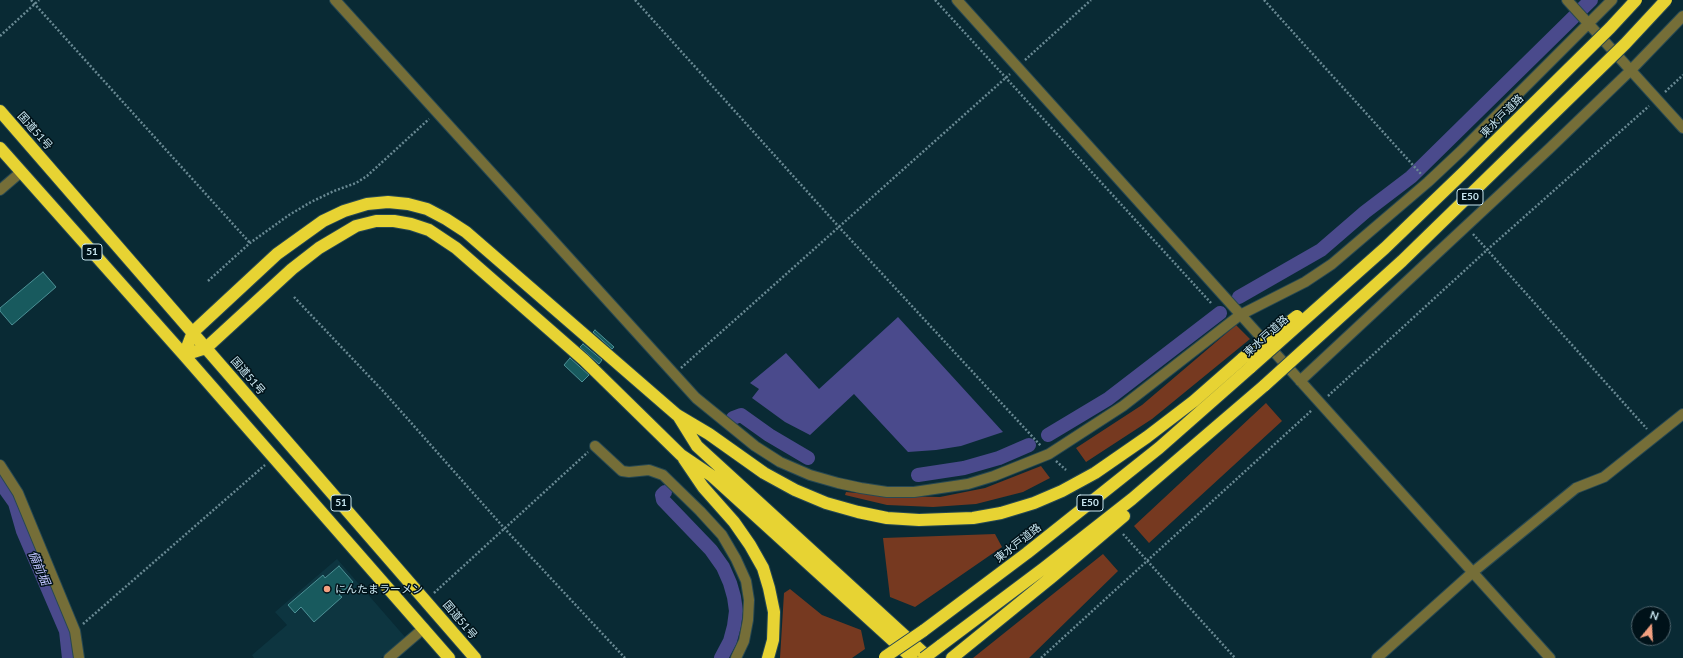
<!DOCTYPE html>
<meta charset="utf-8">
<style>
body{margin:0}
#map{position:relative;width:1683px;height:658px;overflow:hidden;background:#092a34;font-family:Lato,sans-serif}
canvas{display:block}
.north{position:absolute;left:1631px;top:606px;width:40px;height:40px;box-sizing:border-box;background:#001219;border:1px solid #50666f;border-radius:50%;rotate:18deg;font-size:11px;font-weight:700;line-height:16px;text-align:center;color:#c7e5ef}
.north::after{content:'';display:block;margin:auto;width:14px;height:18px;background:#f2a080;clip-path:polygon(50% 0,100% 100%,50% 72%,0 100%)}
</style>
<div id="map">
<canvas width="1683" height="658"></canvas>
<div class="north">N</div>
</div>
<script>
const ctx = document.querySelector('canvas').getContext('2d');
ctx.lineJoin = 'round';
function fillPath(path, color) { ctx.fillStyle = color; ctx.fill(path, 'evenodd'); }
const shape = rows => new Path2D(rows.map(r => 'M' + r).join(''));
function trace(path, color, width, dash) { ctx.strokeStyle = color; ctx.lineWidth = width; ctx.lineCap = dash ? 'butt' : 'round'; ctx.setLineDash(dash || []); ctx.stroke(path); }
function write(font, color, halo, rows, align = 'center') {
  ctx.font = font + ' Lato,"Noto Sans JP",sans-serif'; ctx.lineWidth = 3; ctx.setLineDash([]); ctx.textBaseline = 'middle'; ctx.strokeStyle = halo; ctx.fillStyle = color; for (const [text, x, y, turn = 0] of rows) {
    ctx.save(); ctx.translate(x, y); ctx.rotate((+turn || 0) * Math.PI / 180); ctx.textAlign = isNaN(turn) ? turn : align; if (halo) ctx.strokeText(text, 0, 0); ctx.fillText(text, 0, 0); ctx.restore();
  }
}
const built = shape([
 [337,559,405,637,381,658,254,658,252,655,287,625,275,612]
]);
const green = shape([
 [1236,325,1250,339,1152,419,1086,462,1076,448,1142,405],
 [1266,403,1282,421,1149,543,1134,526],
 [1041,466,1050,478,1023,492,976,504,933,507,887,505,845,495,846,492,888,496,940,497,985,488],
 [995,534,1002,547,915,607,890,597,883,538],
 [1103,554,1118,571,1029,658,973,658],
 [790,589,822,615,861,630,865,649,852,658,780,658,784,593]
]);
const water = shape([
 [898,317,1003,432,961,446,936,450,908,452,854,394,810,435,785,422,752,398,759,389,750,383,786,353,819,389]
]);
const canal = shape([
 [1239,297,1321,250,1365,212,1411,177,1591,0],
 [733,418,741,415,769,435,808,458],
 [1048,435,1108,399,1220,313],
 [918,475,964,468,999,458,1029,445],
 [0,482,15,503,23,531,66,631,69,658],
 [665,492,662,495,663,500,711,550,723,567,730,583,734,597,736,611,734,626,730,641,721,658]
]);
const building = shape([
 [43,272,56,287,12,325,0,311,0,308,43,272],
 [595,330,614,347,612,349,593,332,595,330],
 [583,344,602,360,599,364,580,347,583,344],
 [570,358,589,375,582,382,564,365,570,358],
 [339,566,353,582,339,595,342,597,314,622,301,607,295,613,288,605,323,575,325,578,339,566]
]);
const path = shape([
 [31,0,250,243],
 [635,0,839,227,1041,446],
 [935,0,1211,303],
 [1264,0,1421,174],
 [0,36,39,0],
 [1025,60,1091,0],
 [1665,92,1683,75],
 [1473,234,1647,429],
 [208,281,250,243,289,215,311,202,334,191,356,183,367,176,429,119],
 [294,297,383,391,505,529,625,658],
 [681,368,1010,74],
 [1328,396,1487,250,1649,106],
 [1056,461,1066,470],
 [1123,534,1235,658],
 [434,593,588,452],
 [83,624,265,465],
 [1041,658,1312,410]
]);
const minor = shape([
 [335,0,696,398,755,446,780,462,810,475,838,483,861,488,887,492,914,492,968,484,994,476,1049,454,1123,406,1240,315,1305,282,1332,264,1428,182,1461,151,1612,0],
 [957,0,1550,658],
 [1567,0,1683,128],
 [0,190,21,172],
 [1300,381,1550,148,1630,71,1683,16],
 [595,446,622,471,629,472,649,470,663,475,700,511,722,535,736,559,746,581,749,600,748,620,744,641,736,658],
 [0,465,18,493,75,631,79,658],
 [389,658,424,628],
 [1377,658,1473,572,1576,488,1604,477,1683,414]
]);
const highway = shape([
 [0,111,475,658],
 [0,148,184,355,449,658],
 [184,355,193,332,277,254,323,221,344,211,367,204,388,202,408,204,427,209,446,219,466,232,677,415,709,434,764,473,795,490,826,503,858,512,887,518,919,520,973,518,1001,513,1034,503,1062,491,1095,473,1147,437,1194,401,1243,358],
 [184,355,206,348,292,269,319,248,356,226,376,221,394,221,411,224,429,230,456,248,584,360,681,455,712,476,912,658],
 [679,417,697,446,929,658],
 [684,459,703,487,734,522,750,545,763,568,769,588,774,612,773,640,768,658],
 [923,631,1027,553,1159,448,1251,367],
 [940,646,1044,568,1132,499,1265,385],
 [952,658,1053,576,1124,516]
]);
const highwayBridge = shape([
 [1243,358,1297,316],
 [1251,367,1385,248,1464,172,1610,28,1636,0],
 [1265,385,1402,261,1625,44,1666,0],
 [885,657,923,631],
 [924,658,940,646]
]);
const markers = [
 [327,589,4,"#f2a080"]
];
const shields = [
 [1470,197,26],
 [92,252,20],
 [341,503,20],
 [1090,503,26]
];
const shieldNames = [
 ["E50",1470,197],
 ["51",92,252],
 ["51",341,503],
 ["E50",1090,503]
];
const streetNames = [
 ["東水戸道路",1502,116,-45],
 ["国道51号",35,131,48],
 ["東水戸道路",1266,336,-42],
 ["国道51号",248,376,49],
 ["東水戸道路",1018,543,-38],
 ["国道51号",460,620,50]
];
const poiNames = [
 ["にんたまラーメン",335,589]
];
const waterNames = [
 ["備前堀",39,568,67]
];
fillPath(built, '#0d3540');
fillPath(green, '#763920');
fillPath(water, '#4a4a8c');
trace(canal, '#4a4a8c', 14);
fillPath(building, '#185a5e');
trace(building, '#4d9196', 1);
trace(minor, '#274852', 12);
trace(highway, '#274852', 14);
trace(path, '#698993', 2.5, [2, 2]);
trace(minor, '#756e38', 10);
trace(highway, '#e7d333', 12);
trace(highwayBridge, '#274852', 14, []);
trace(highwayBridge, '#e7d333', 12);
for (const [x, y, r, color] of markers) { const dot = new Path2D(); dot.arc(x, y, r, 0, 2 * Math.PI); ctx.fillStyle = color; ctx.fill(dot); trace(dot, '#001219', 1.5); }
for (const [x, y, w] of shields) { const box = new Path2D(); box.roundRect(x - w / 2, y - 8, w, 16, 3); ctx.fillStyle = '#001219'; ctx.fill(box); trace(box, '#c7e5ef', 1); }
write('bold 10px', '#c7e5ef', null, shieldNames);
write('11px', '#c7e5ef', '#001219', streetNames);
write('11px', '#c7e5ef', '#001219', poiNames, 'left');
write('italic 12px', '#bec2fc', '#001219', waterNames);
</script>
